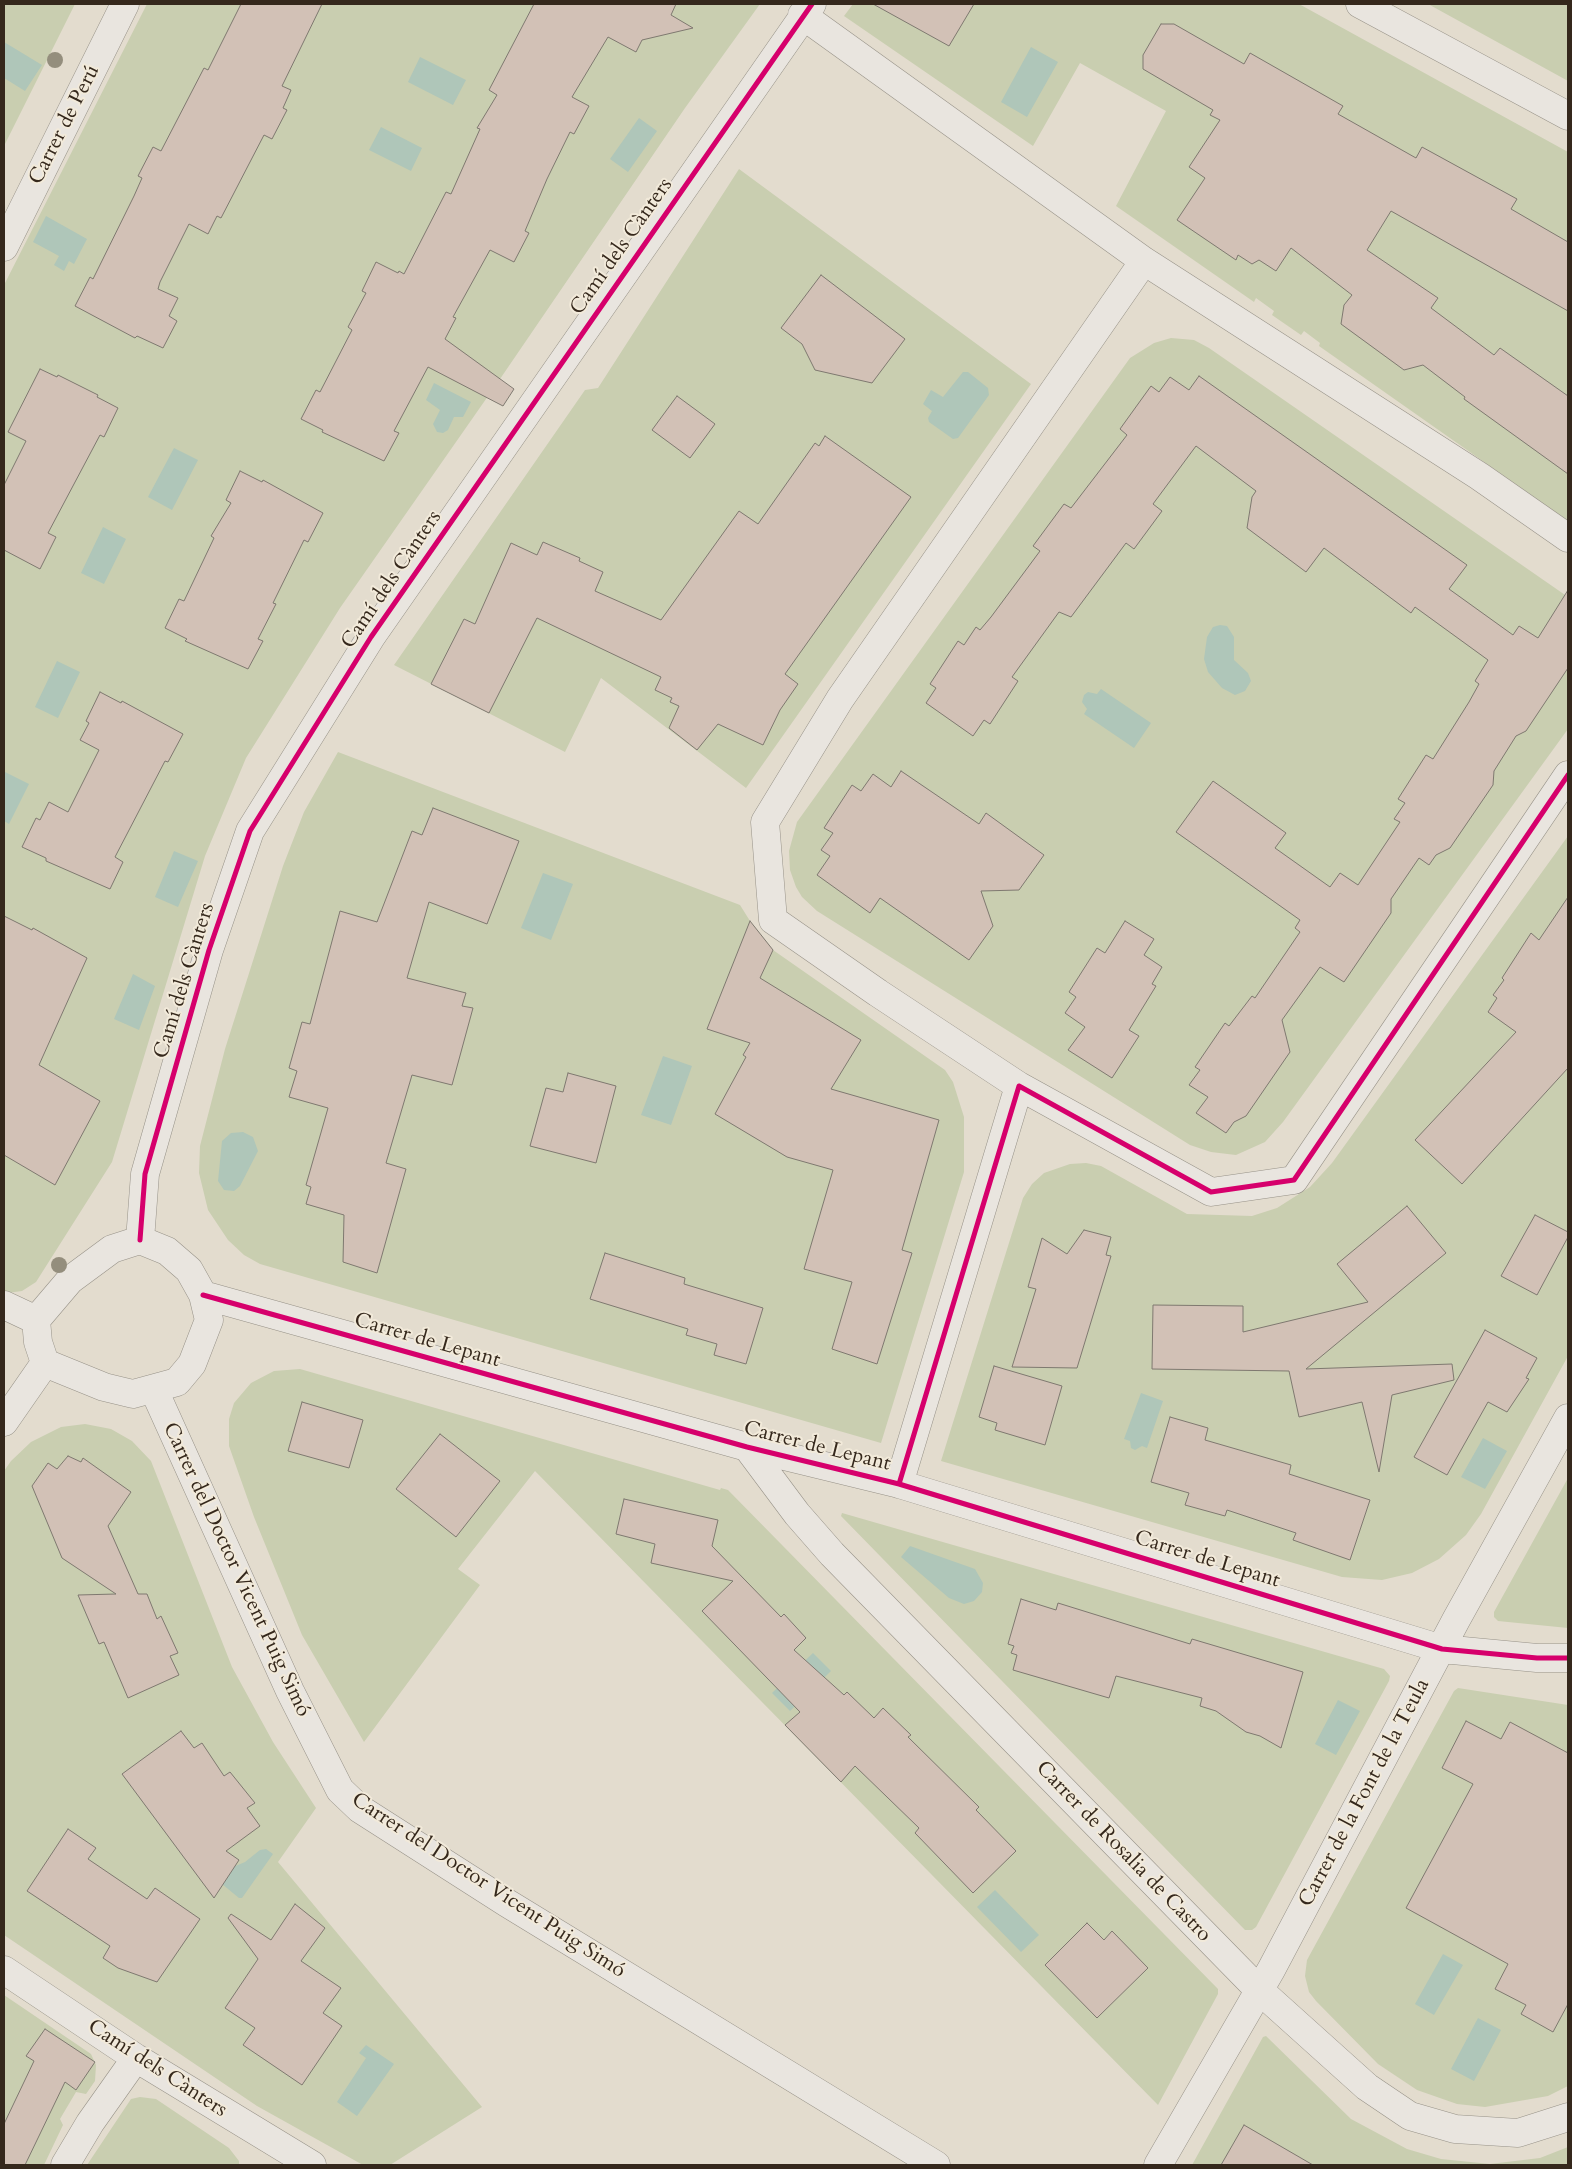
<!DOCTYPE html>
<meta charset="utf-8">
<style>
body{margin:0}
#map{position:relative;width:1572px;height:2169px;overflow:hidden;background:#e3dcce;font-family:Cardo,serif}
canvas{display:block}
.frame{position:absolute;inset:0;border:5px solid #35281c;pointer-events:none}
</style>
<div id="map">
<canvas width="1572" height="2169"></canvas>
<div class="frame"></div>
</div>
<script>
const ctx = document.querySelector('canvas').getContext('2d');
ctx.lineJoin = 'round';
function fillPath(path, color) { ctx.fillStyle = color; ctx.fill(path, 'evenodd'); }
const shape = rows => new Path2D(rows.map(r => 'M' + r).join(''));
function trace(path, color, width, dash) { ctx.strokeStyle = color; ctx.lineWidth = width; ctx.lineCap = dash ? 'butt' : 'round'; ctx.setLineDash(dash || []); ctx.stroke(path); }
function write(font, color, halo, rows, align = 'center') {
  ctx.font = font + ' Cardo,serif'; ctx.lineWidth = 4; ctx.setLineDash([]); ctx.textBaseline = 'middle'; ctx.strokeStyle = halo; ctx.fillStyle = color; for (const [text, x, y, turn = 0] of rows) {
    ctx.save(); ctx.translate(x, y); ctx.rotate((+turn || 0) * Math.PI / 180); ctx.textAlign = isNaN(turn) ? turn : align; if (halo) ctx.strokeText(text, 0, 0); ctx.fillText(text, 0, 0); ctx.restore();
  }
}
const green = shape([
 [4,4,75,4,4,146],
 [147,4,760,4,685,108,500,379,340,608,246,758,205,856,112,1162,36,1282,22,1291,7,1293,4,1291,4,285],
 [853,4,1299,4,1568,152,1568,521,1319,346,1320,343,1304,331,1301,335,1272,315,1274,311,1256,298,1254,302,1116,206,1166,111,1080,63,1033,146,844,16],
 [1428,4,1568,4,1568,81,1559,76],
 [739,169,1031,384,746,788,601,678,565,752,394,665,585,390,598,388],
 [1171,338,1194,340,1209,348,1568,597,1568,729,1283,1122,1265,1142,1236,1155,1211,1152,1190,1145,817,911,802,897,796,887,790,870,789,851,797,822,1130,358,1154,343],
 [338,752,740,905,750,921,773,950,945,1070,953,1082,964,1117,964,1172,881,1443,260,1264,244,1255,228,1240,208,1210,199,1173,200,1146,225,1049,283,866,304,812],
 [1568,836,1568,1356,1481,1514,1466,1535,1439,1559,1412,1573,1382,1580,1342,1577,941,1461,1023,1198,1032,1184,1044,1173,1070,1164,1086,1163,1101,1166,1187,1214,1252,1216,1277,1208,1310,1187,1332,1163],
 [300,1369,720,1490,721,1488,728,1490,1218,1989,1218,1994,1158,2105,535,1471,458,1569,480,1585,364,1742,302,1635,254,1517,229,1446,229,1419,234,1403,251,1383,274,1371],
 [85,1424,111,1429,132,1441,151,1461,232,1667,273,1742,316,1808,278,1862,482,2107,390,2165,363,2165,257,2106,4,1935,4,1471,11,1461,31,1442,61,1427],
 [1568,1478,1568,1628,1498,1621,1494,1617,1494,1612],
 [842,1513,1384,1669,1390,1676,1389,1681,1256,1927,1252,1930,1245,1930,841,1516],
 [1458,1688,1568,1705,1568,2086,1548,2096,1485,2107,1457,2104,1417,2090,1378,2064,1316,2001,1309,1992,1305,1976,1307,1960,1454,1691],
 [4,1995,91,2054,96,2065,95,2081,86,2094,76,2092,60,2119,63,2125,44,2165,4,2165],
 [1266,2036,1351,2119,1407,2149,1441,2159,1490,2164,1540,2158,1568,2147,1568,2165,1192,2165,1263,2037],
 [140,2097,156,2099,229,2148,239,2161,239,2165,87,2165,131,2099]
]);
const water = shape([
 [4,42,42,65,25,91,4,78],
 [1031,47,1058,62,1027,117,1001,102],
 [420,57,466,80,453,105,408,82],
 [639,118,657,131,628,172,610,159],
 [381,127,422,148,411,171,369,150],
 [46,216,87,239,74,264,69,261,64,271,54,265,59,256,33,242],
 [963,372,968,372,988,388,989,395,958,438,953,439,929,422,928,418,932,411,923,404,931,390,943,397],
 [434,383,471,402,463,417,454,417,448,430,443,433,437,432,433,424,440,410,426,400],
 [174,448,198,460,172,510,148,497],
 [103,527,126,539,104,584,81,573],
 [1220,625,1227,626,1234,637,1234,660,1248,673,1251,681,1245,691,1235,695,1222,688,1208,672,1204,659,1207,637,1213,627],
 [57,661,80,672,58,718,35,707],
 [1101,689,1151,723,1134,748,1084,714,1087,709,1082,702,1084,695,1088,692,1097,694],
 [5,772,29,784,9,824,4,821],
 [174,851,198,861,178,907,155,897],
 [543,873,573,884,551,940,521,928],
 [133,974,155,986,139,1030,114,1019],
 [663,1056,692,1066,671,1125,641,1115],
 [243,1132,253,1137,258,1151,240,1186,234,1191,224,1190,218,1181,222,1141,231,1133],
 [1141,1393,1163,1401,1147,1448,1142,1446,1135,1450,1131,1448,1130,1441,1124,1439],
 [1483,1438,1507,1451,1485,1489,1461,1477],
 [910,1546,975,1569,983,1583,982,1592,974,1601,964,1604,949,1598,901,1557],
 [813,1653,831,1671,790,1711,772,1693],
 [1338,1700,1360,1711,1336,1755,1315,1744],
 [266,1849,273,1854,242,1898,239,1898,222,1884,226,1870,245,1862,260,1850],
 [995,1890,1039,1935,1021,1952,977,1907],
 [1443,1954,1463,1965,1434,2015,1415,2004],
 [1478,2018,1501,2030,1474,2081,1451,2069],
 [366,2045,394,2064,357,2116,337,2102,366,2058,359,2053]
]);
const building = shape([
 [241,4,322,4,282,86,291,90,283,108,287,110,272,139,264,135,221,218,217,216,208,234,189,224,160,282,158,289,178,298,169,316,177,321,163,348,137,336,135,338,75,306,90,277,93,279,134,196,142,178,138,176,153,147,161,151,204,68,208,70,241,4],
 [534,4,676,4,671,15,693,28,642,40,636,52,608,37,572,97,589,106,574,134,570,132,547,179,525,231,529,233,514,262,490,250,453,317,456,318,445,339,514,389,503,406,428,367,394,431,399,433,384,461,322,432,323,430,301,419,316,390,320,392,352,330,348,327,366,293,362,291,376,262,398,273,399,271,404,274,446,192,451,194,480,129,477,128,497,95,489,90,534,4],
 [873,4,974,4,949,46,873,4],
 [1161,24,1174,24,1244,64,1250,53,1343,106,1338,114,1416,158,1422,147,1517,199,1511,209,1568,242,1568,311,1391,211,1367,250,1438,298,1431,308,1494,355,1500,348,1568,396,1568,474,1464,399,1465,397,1423,365,1404,370,1341,324,1344,305,1352,295,1291,248,1276,271,1259,260,1252,264,1238,255,1236,260,1177,220,1205,178,1189,167,1220,120,1210,115,1213,110,1143,69,1143,55,1161,24],
 [821,275,905,339,872,383,815,370,802,344,781,328,821,275],
 [40,369,57,377,58,375,98,395,97,397,118,408,104,437,100,435,48,533,56,537,40,569,4,550,4,485,26,441,8,432,40,369],
 [1199,376,1467,565,1449,589,1513,635,1519,626,1538,638,1568,590,1568,668,1526,731,1516,736,1494,771,1493,785,1450,848,1436,855,1429,865,1419,858,1391,899,1391,913,1344,982,1320,967,1282,1020,1290,1052,1246,1116,1234,1122,1226,1133,1196,1113,1208,1097,1189,1085,1200,1070,1195,1067,1225,1023,1229,1026,1252,996,1255,998,1300,932,1295,928,1300,920,1176,832,1213,781,1286,833,1275,848,1330,887,1340,873,1358,885,1400,822,1394,819,1405,803,1398,799,1426,755,1433,759,1469,702,1479,684,1475,681,1488,660,1415,607,1411,613,1324,548,1306,572,1247,528,1252,497,1256,491,1196,446,1153,504,1162,511,1134,549,1126,543,1071,617,1059,612,1012,677,1018,681,990,724,984,720,973,736,926,703,936,688,930,684,958,641,964,645,976,627,980,630,991,617,1040,551,1033,546,1064,504,1071,508,1127,435,1120,429,1151,386,1159,392,1170,377,1189,390,1199,376],
 [677,396,715,424,690,458,652,430,677,396],
 [825,436,911,497,785,674,798,684,780,710,763,745,718,724,697,750,669,728,679,706,670,702,672,698,655,690,661,677,537,618,489,713,431,684,464,619,475,624,511,543,537,555,543,542,580,558,579,561,603,572,595,591,661,620,739,511,758,524,815,443,819,446,825,436],
 [240,471,262,482,263,480,323,513,308,542,304,540,273,603,276,604,258,639,263,641,248,669,185,641,187,639,165,628,179,599,184,601,214,538,211,536,231,503,226,500,240,471],
 [100,692,121,703,122,701,183,734,168,762,165,761,115,857,123,862,110,889,46,861,46,858,22,847,36,818,40,820,49,802,68,812,99,750,80,740,89,723,86,721,100,692],
 [901,771,979,824,986,813,1044,855,1019,890,981,891,993,926,969,960,880,898,870,913,817,875,830,856,821,850,833,833,824,828,852,785,861,791,873,774,891,787,901,771],
 [433,808,519,841,487,924,429,902,407,978,466,993,462,1006,473,1008,452,1085,412,1075,386,1163,406,1169,377,1273,343,1262,344,1215,306,1204,311,1187,306,1185,328,1108,289,1097,297,1071,289,1068,302,1022,310,1024,340,911,377,922,412,831,422,835,433,808],
 [1568,897,1568,1068,1462,1184,1415,1140,1516,1032,1488,1012,1497,998,1493,995,1504,980,1502,978,1531,933,1539,940,1568,897],
 [4,916,32,930,33,928,87,958,39,1065,100,1101,55,1185,4,1155,4,916],
 [750,921,773,950,760,978,861,1040,831,1089,939,1120,902,1250,912,1253,877,1364,832,1349,852,1282,804,1269,833,1170,787,1157,715,1114,746,1057,743,1055,750,1043,707,1029,750,921],
 [1125,921,1154,939,1144,955,1162,967,1152,984,1156,986,1129,1030,1139,1036,1112,1078,1068,1050,1085,1027,1065,1013,1076,997,1069,992,1097,948,1105,953,1125,921],
 [568,1073,616,1086,596,1163,530,1146,546,1088,563,1092,568,1073],
 [1407,1206,1446,1253,1306,1369,1452,1364,1454,1380,1392,1395,1379,1472,1362,1402,1299,1417,1289,1371,1152,1369,1153,1305,1243,1306,1243,1332,1368,1302,1337,1264,1407,1206],
 [1535,1215,1568,1232,1568,1237,1537,1295,1501,1276,1535,1215],
 [1084,1230,1111,1237,1106,1255,1111,1256,1077,1368,1012,1367,1036,1289,1028,1287,1042,1238,1067,1254,1084,1230],
 [605,1253,685,1278,684,1284,763,1308,746,1364,714,1355,717,1344,686,1335,688,1329,590,1299,605,1253],
 [1485,1330,1537,1358,1526,1378,1529,1379,1507,1412,1488,1402,1447,1475,1414,1457,1485,1330],
 [994,1366,1062,1386,1045,1445,995,1430,997,1423,979,1417,994,1366],
 [302,1402,363,1420,349,1468,288,1451,302,1402],
 [1170,1417,1208,1428,1205,1440,1291,1465,1289,1474,1370,1500,1350,1560,1293,1540,1296,1533,1227,1510,1225,1516,1185,1505,1189,1493,1151,1482,1170,1417],
 [440,1434,500,1481,456,1537,396,1489,440,1434],
 [68,1456,81,1462,83,1458,131,1492,108,1526,138,1594,147,1594,157,1619,161,1616,178,1653,170,1656,179,1675,128,1698,104,1642,99,1644,78,1595,116,1594,62,1558,32,1486,48,1463,57,1469,68,1456],
 [624,1499,718,1520,712,1546,781,1617,784,1614,806,1638,794,1650,844,1695,847,1692,874,1718,883,1708,911,1735,908,1737,979,1807,976,1810,1016,1851,973,1893,915,1833,919,1828,855,1766,841,1782,785,1725,800,1712,702,1611,733,1581,651,1563,655,1544,616,1534,624,1499],
 [1021,1599,1056,1610,1058,1603,1190,1644,1192,1639,1303,1672,1281,1748,1260,1736,1246,1732,1216,1711,1200,1706,1202,1698,1116,1676,1109,1698,1013,1670,1017,1655,1011,1653,1014,1646,1008,1644,1021,1599],
 [1466,1721,1501,1739,1510,1722,1568,1753,1568,2004,1553,2032,1521,2014,1526,2005,1495,1989,1508,1964,1406,1908,1473,1784,1442,1768,1466,1721],
 [181,1731,194,1748,202,1743,224,1776,230,1772,255,1803,247,1808,260,1826,226,1851,239,1860,214,1898,122,1774,181,1731],
 [68,1829,96,1848,88,1859,147,1899,155,1888,200,1919,157,1982,118,1968,103,1958,110,1946,27,1891,68,1829],
 [295,1904,325,1928,301,1961,341,1988,323,2013,342,2026,302,2085,243,2045,255,2028,225,2008,258,1959,228,1918,231,1914,271,1940,295,1904],
 [1087,1923,1104,1940,1112,1931,1148,1968,1097,2018,1045,1965,1087,1923],
 [45,2029,95,2062,76,2090,65,2082,25,2165,4,2165,4,2124,34,2061,26,2056,45,2029],
 [1244,2125,1313,2165,1221,2165,1244,2125]
]);
const minor = shape([
 [1360,4,1568,116],
 [802,15,1144,261,1479,476,1568,538],
 [4,247,125,4],
 [1019,1086,878,993,773,920,765,822,840,699,1144,261],
 [140,1240,145,1174,209,950,250,831,371,637,812,4],
 [140,1240,167,1251,189,1270,203,1295,209,1320,192,1364,177,1382,133,1394,104,1387,45,1363,38,1342,36,1320,70,1280,112,1249,140,1240],
 [203,1295,747,1447,899,1484,1442,1649,1537,1658,1568,1658],
 [4,1305,36,1320],
 [154,1390,290,1691,340,1790,360,1809,507,1903,936,2165],
 [4,1422,45,1363],
 [747,1447,797,1514,832,1554,1258,1989,1367,2087,1410,2116,1455,2129,1518,2133,1568,2117],
 [899,1484,1019,1086,1211,1192,1294,1180,1568,775],
 [4,1970,136,2058,312,2165],
 [65,2165,90,2123,136,2058],
 [1158,2165,1271,1970,1456,1620,1568,1418]
]);
const cycleway = shape([
 [140,1240,145,1174,209,950,250,831,371,637,812,4],
 [203,1295,747,1447,899,1484,1442,1649,1537,1658,1568,1658],
 [899,1484,1019,1086,1211,1192,1294,1180,1568,775]
]);
const trees = [
 [55,60],
 [59,1265]
];
const streetNames = [
 ["Carrer de Perú",65,125,-63],
 ["Camí dels Cànters",622,247,-55],
 ["Camí dels Cànters",392,580,-56],
 ["Camí dels Cànters",185,981,-73],
 ["Carrer de Lepant",427,1341,16],
 ["Carrer de Lepant",817,1447,14],
 ["Carrer de Lepant",1207,1560,17],
 ["Carrer del Doctor Vicent Puig Simó",236,1570,65],
 ["Carrer de la Font de la Teula",1365,1793,-62],
 ["Carrer de Rosalia de Castro",1123,1852,46],
 ["Carrer del Doctor Vicent Puig Simó",488,1886,33],
 ["Camí dels Cànters",157,2069,33]
];
fillPath(green, '#c9ceb0');
fillPath(water, '#afc6b9');
fillPath(building, '#d2c1b6');
trace(building, '#7f7970', 1);
trace(minor, '#979288', 29);
trace(minor, '#e9e5df', 28);
trace(cycleway, '#d6006c', 5);
ctx.fillStyle = '#948e7d';
for (const [x, y] of trees) { ctx.beginPath(); ctx.arc(x, y, 8, 0, 2 * Math.PI); ctx.fill(); }
write('21px', '#35281c', '#f2eada', streetNames);
</script>
